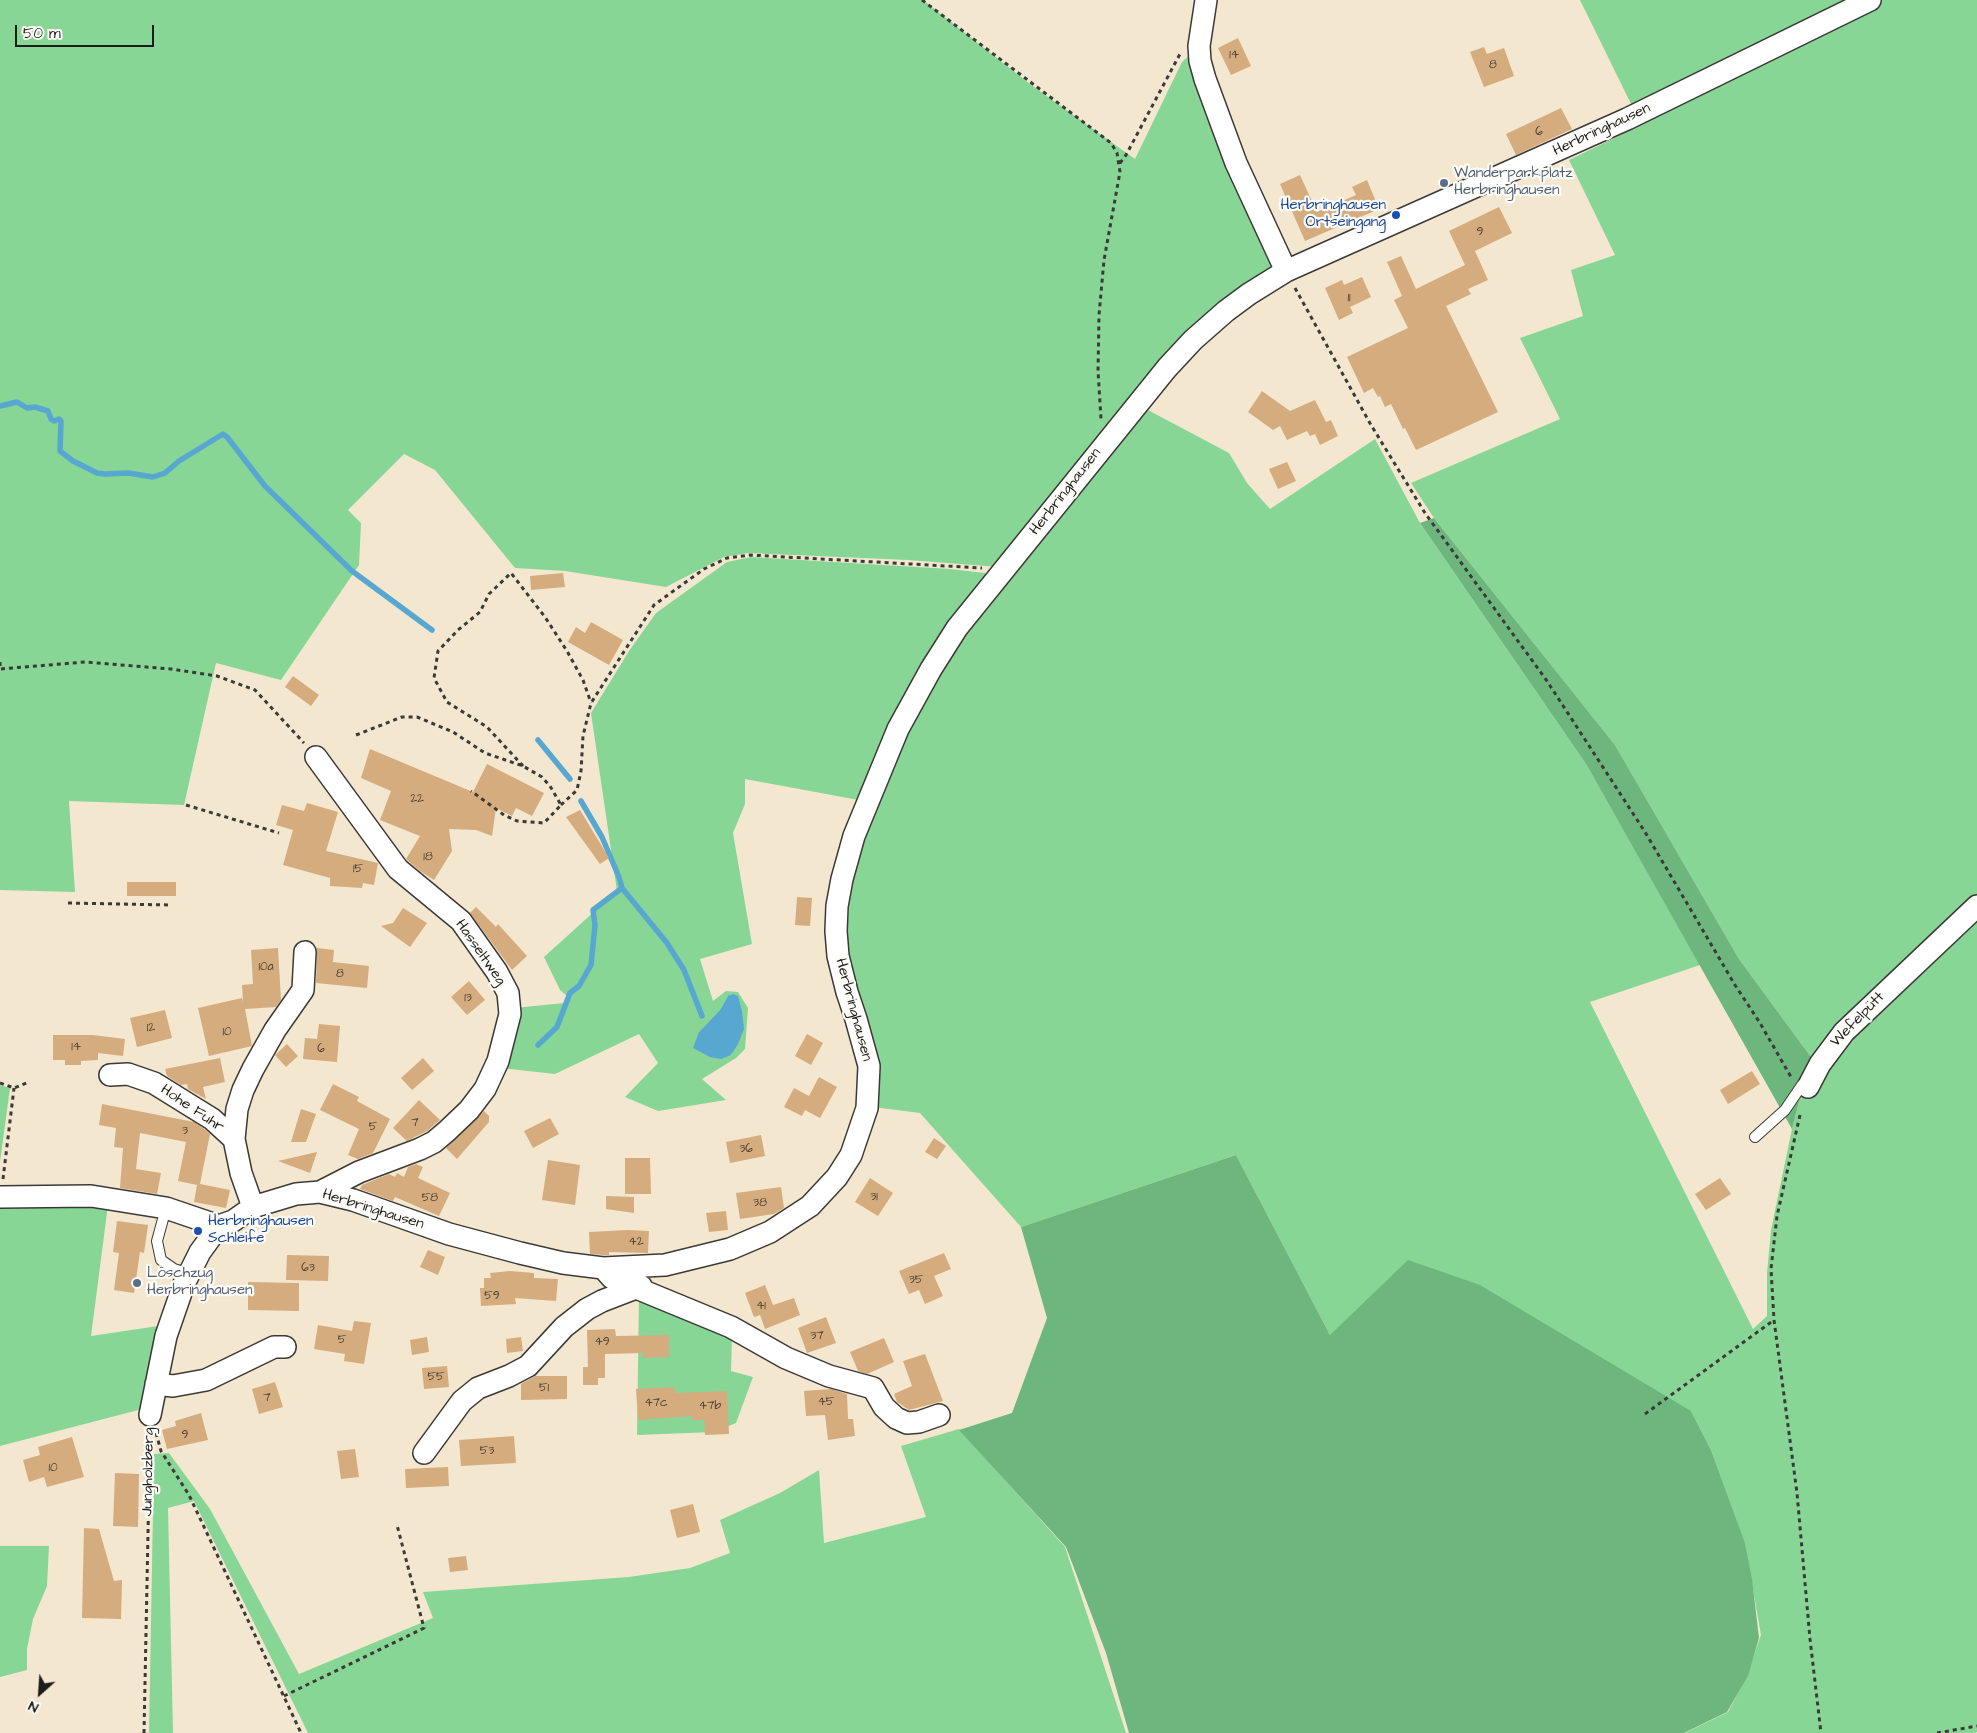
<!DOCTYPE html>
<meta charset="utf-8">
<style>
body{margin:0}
#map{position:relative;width:1977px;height:1733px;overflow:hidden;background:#f3e7cf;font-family:"Architects Daughter",sans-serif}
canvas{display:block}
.north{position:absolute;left:15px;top:1668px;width:50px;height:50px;-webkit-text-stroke:4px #fdfcf7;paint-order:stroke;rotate:206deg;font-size:14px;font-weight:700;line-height:20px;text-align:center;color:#1c1c1c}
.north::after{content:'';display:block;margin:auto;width:18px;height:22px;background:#1c1c1c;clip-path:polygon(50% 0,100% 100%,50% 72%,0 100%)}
.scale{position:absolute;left:15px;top:25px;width:139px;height:22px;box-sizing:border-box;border:2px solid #1c1c1c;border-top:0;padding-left:6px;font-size:15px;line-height:18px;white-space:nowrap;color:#1c1c1c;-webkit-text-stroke:4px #fdfcf7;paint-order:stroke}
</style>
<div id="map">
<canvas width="1977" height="1733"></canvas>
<div class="north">N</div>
<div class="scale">50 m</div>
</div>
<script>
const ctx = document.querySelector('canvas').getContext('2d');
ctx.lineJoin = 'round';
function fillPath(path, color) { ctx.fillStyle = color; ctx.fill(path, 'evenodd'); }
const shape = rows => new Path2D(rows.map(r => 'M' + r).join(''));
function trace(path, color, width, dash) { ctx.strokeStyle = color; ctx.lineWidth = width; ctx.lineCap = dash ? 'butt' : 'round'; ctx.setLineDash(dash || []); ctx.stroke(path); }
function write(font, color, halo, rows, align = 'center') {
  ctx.font = font + ' "Architects Daughter",sans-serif'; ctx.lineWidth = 4.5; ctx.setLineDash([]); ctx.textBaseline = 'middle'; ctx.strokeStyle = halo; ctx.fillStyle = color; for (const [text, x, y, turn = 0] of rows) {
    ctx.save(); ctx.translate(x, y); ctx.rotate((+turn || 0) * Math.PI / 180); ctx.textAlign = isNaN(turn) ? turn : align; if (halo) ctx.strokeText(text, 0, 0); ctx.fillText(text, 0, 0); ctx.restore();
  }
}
const green = shape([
 [0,0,923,0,1030,84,1135,159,1182,62,1195,50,1282,261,1190,336,999,567,908,560,748,553,724,557,666,587,565,571,515,568,435,470,404,454,348,510,361,523,359,565,281,680,216,663,184,805,69,801,75,892,0,890],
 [1580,0,1977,0,1977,1732,1975,1733,1685,1733,1728,1712,1746,1678,1761,1635,1745,1544,1711,1450,1691,1411,1330,1335,1236,1155,1021,1227,920,1113,873,1107,844,953,843,902,892,754,955,647,1144,408,1229,453,1247,483,1270,509,1375,439,1420,523,1586,764,1700,965,1590,1002,1753,1329,1767,1316,1767,1273,1771,1230,1792,1129,1811,1057,1739,959,1615,745,1434,518,1411,483,1560,419,1520,338,1583,316,1571,270,1615,255,1569,160,1635,128,1633,108],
 [751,557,950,569,985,573,992,576,864,801,745,779,745,804,733,833,752,944,700,959,713,1001,726,991,738,992,748,1008,745,1049,736,1058,702,1079,726,1100,658,1111,625,1097,658,1063,639,1034,555,1074,501,1068,515,1008,564,1003,567,996,560,990,544,957,617,891,591,713,629,651,656,613,727,562],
 [728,996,732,1055,699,1032,720,1010],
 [0,1085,10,1088,0,1162],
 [108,1205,91,1336,165,1325,146,1408,0,1446,0,1206],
 [639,1296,732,1335,731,1371,753,1377,736,1423,714,1432,637,1435],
 [959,1429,1065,1547,1126,1733,308,1733,194,1501,168,1508,173,1733,149,1733,154,1454,169,1453,210,1509,299,1674,433,1618,423,1592,629,1577,690,1568,730,1553,720,1520,780,1493,819,1470,824,1543,926,1517,901,1446],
 [0,1546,49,1546,47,1586,33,1619,27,1649,27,1670,0,1677]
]);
const forest = shape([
 [1434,518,1615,745,1739,959,1811,1057,1792,1129,1586,764,1420,523],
 [1236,1155,1330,1335,1408,1260,1480,1285,1691,1411,1711,1450,1745,1543,1752,1579,1759,1638,1748,1676,1727,1712,1684,1733,1129,1733,1106,1653,1066,1547,959,1430,1012,1413,1047,1318,1021,1227]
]);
const water = shape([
 [733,994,738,996,742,1011,744,1029,738,1044,731,1055,721,1059,710,1057,693,1048,699,1032,720,1010,728,996]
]);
const stream = shape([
 [0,406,17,402,27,408,35,407,48,411,51,419,54,421,59,419,61,421,60,451,73,461,97,473,105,474,128,473,153,477,165,473,179,461,223,434,227,437,265,486,352,571,432,630],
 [538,740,570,779],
 [581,801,602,837,619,877,622,888,667,943,684,970,702,1016],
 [538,1045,557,1027,570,993,579,986,591,965,595,925,593,910,622,888]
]);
const building = shape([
 [1238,38,1251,66,1231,75,1218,48],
 [1484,47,1487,54,1504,48,1514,76,1484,87,1470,52],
 [1561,108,1572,129,1516,155,1506,134],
 [1300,175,1317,212,1356,195,1352,187,1367,180,1379,209,1305,241,1280,184],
 [1499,207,1512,233,1475,251,1488,280,1468,289,1471,294,1446,306,1498,412,1416,450,1405,428,1403,429,1391,404,1385,407,1380,396,1378,397,1373,388,1364,393,1347,357,1408,328,1394,300,1402,296,1387,262,1401,256,1416,289,1465,265,1449,231],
 [1362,277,1371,297,1350,307,1353,313,1339,320,1325,288,1342,280,1344,285],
 [1262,391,1290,411,1315,400,1326,422,1331,420,1338,436,1320,445,1315,434,1310,436,1307,431,1287,440,1280,426,1273,430,1248,412],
 [1287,462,1296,481,1278,489,1269,469],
 [563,573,565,587,531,590,530,576],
 [591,622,623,640,609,665,568,642,576,627,585,633],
 [293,676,319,695,311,706,285,687],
 [370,749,473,792,487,764,544,793,532,816,516,808,512,816,496,808,492,836,476,830,449,829,452,851,434,880,420,871,406,859,420,836,380,820,391,791,361,778],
 [307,803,338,812,326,851,378,863,374,885,363,883,362,888,330,886,330,878,283,865,293,830,276,825,282,805,304,811],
 [580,810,609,858,600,864,566,817],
 [127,882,176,882,176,896,127,896],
 [797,897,812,898,810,926,795,925],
 [476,907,496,927,498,924,527,956,512,970,470,913],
 [403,908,427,923,410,947,381,926,393,923],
 [278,948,281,1000,276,1007,245,1009,252,1046,209,1056,198,1008,242,998,243,1002,242,985,253,984,251,950],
 [317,948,334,950,333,962,369,966,367,988,316,983],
 [469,981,485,1000,467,1015,451,997],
 [165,1010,172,1038,137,1047,130,1018],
 [319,1024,340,1026,337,1062,303,1059,305,1038,317,1039],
 [807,1034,823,1043,811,1065,795,1056],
 [53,1035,93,1035,125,1039,123,1056,98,1053,98,1060,81,1061,81,1065,65,1065,65,1060,53,1060],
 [287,1044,298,1056,286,1067,275,1055],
 [220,1058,225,1082,203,1087,206,1099,188,1089,187,1084,181,1085,167,1076,165,1069],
 [423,1058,434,1071,412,1090,401,1078],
 [1752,1071,1760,1084,1728,1104,1720,1090],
 [819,1077,837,1087,820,1118,805,1110,802,1116,784,1107,794,1088,809,1096],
 [333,1084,359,1097,357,1101,390,1119,373,1153,358,1159,348,1155,359,1129,320,1110],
 [419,1100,440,1120,427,1131,407,1141,393,1128],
 [102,1104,194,1122,204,1129,210,1134,200,1184,230,1190,226,1208,194,1202,197,1185,178,1181,186,1142,140,1133,136,1169,161,1173,157,1194,120,1188,123,1148,114,1147,116,1128,99,1125],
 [301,1109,316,1114,306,1142,291,1142],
 [484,1111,489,1116,489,1122,457,1159,446,1148],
 [550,1118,559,1134,533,1148,524,1131],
 [761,1135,765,1156,730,1163,726,1142],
 [934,1138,946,1146,937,1159,925,1152],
 [317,1152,310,1173,278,1161],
 [625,1158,650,1158,651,1194,625,1194],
 [548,1160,580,1165,575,1205,542,1200],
 [416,1164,423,1167,418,1178,450,1193,439,1216,395,1197,393,1201,360,1189,362,1185,389,1174,395,1177,397,1173,404,1177,408,1167],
 [870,1178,893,1193,878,1216,855,1202],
 [1720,1178,1731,1194,1706,1210,1695,1194],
 [781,1187,784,1208,774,1214,740,1219,736,1193],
 [606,1196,634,1197,634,1213,606,1209],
 [726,1211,728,1230,709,1232,706,1213],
 [117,1221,148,1225,144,1253,140,1252,134,1293,114,1290,119,1253,113,1252],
 [628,1230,649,1231,648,1253,609,1252,609,1255,603,1255,590,1254,589,1232],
 [428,1250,445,1257,438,1275,420,1267],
 [944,1253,951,1269,934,1276,943,1296,925,1304,919,1290,909,1294,899,1271],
 [287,1255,329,1256,328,1281,286,1280],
 [510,1271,534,1273,534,1278,558,1279,556,1301,515,1298,516,1304,481,1306,480,1288,484,1288,484,1278,491,1278,490,1273],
 [248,1282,299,1283,299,1311,248,1310],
 [765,1285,773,1305,794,1298,800,1315,765,1329,760,1315,754,1317,745,1293],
 [826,1317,836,1343,807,1353,798,1328],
 [354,1321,371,1323,364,1364,344,1361,345,1354,314,1349,318,1325,352,1331],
 [615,1329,616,1336,669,1335,669,1357,643,1358,643,1353,605,1354,605,1378,598,1378,598,1385,583,1385,583,1367,588,1367,587,1330],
 [427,1337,429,1352,412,1355,410,1340],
 [521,1337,523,1351,507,1353,506,1339],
 [884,1338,894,1362,867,1374,858,1371,850,1352],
 [925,1354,943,1401,909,1410,897,1402,894,1394,912,1386,903,1361],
 [447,1366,449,1387,424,1389,422,1368],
 [535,1376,567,1376,567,1399,521,1400,521,1384],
 [275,1382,283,1407,259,1414,252,1389],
 [675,1387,675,1393,727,1391,729,1434,705,1435,704,1420,692,1420,692,1416,638,1420,636,1389],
 [831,1389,847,1394,848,1419,853,1419,855,1436,828,1440,825,1415,806,1416,804,1391],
 [201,1413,208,1440,167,1449,162,1430,176,1426,175,1421],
 [514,1436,516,1463,461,1466,459,1440],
 [72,1437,84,1477,47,1487,44,1477,29,1482,23,1460,40,1455,38,1447],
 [355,1449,359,1477,341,1479,337,1451],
 [448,1467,449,1486,406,1488,405,1469],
 [115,1473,139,1474,138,1527,113,1526],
 [693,1504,700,1532,677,1538,670,1510],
 [84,1528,99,1529,114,1581,122,1580,121,1619,82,1618],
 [466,1556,468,1570,450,1572,448,1558]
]);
const path = shape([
 [922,0,1111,143,1117,153,1120,172,1104,260,1099,315,1098,371,1101,419],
 [1120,163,1126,155,1180,54],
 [1295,288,1371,425,1425,513,1547,681,1645,832,1735,985,1760,1023,1791,1077],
 [0,662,0,669,85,662,171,669,217,676,255,690,304,743],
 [356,735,402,717,417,717,453,732,485,753,523,766,542,777,550,786,561,805,544,823,517,821,504,815,471,791],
 [523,766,487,727,447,702,434,678,438,651,458,630,480,612,489,594,511,573,545,617,567,651,583,680,591,703],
 [186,805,279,833],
 [561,805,577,790,581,771,583,736,591,703,654,605,704,569,727,558,750,555,982,568],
 [68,903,171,905],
 [0,1083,14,1088,29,1082],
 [1800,1115,1777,1216,1771,1269,1774,1320,1797,1493,1810,1639,1821,1733],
 [3,1179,14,1088],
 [1645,1414,1774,1320],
 [156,1433,161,1451,189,1495,301,1733],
 [284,1696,424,1628,397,1525],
 [144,1733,150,1433],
 [1937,1733,1977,1726]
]);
const service = shape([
 [1755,1137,1785,1110,1802,1085,1807,1087],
 [166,1208,157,1241,161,1260,174,1269,189,1274]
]);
const minor = shape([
 [1206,0,1199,46,1200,61,1205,79,1236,163,1286,271],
 [316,757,398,869,461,921,497,972,508,993,510,1014,498,1061,485,1089,469,1110,447,1131,434,1142,420,1149,359,1172,320,1192],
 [110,1075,128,1074,154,1083,212,1119,234,1139,241,1173,253,1207],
 [1808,1087,1820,1064,1844,1032,1977,906],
 [234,1139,237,1109,243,1090,253,1069,275,1030,303,990,305,952],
 [0,1197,91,1196,166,1208,219,1226,233,1221,253,1207,296,1194,320,1192,353,1200,449,1234,520,1253,563,1263,603,1268,665,1265,730,1249,770,1232,810,1206,837,1177,851,1155,867,1108,869,1066,856,1019,847,992,838,956,836,931,837,906,842,879,854,836,898,729,931,669,957,628,1167,368,1193,340,1226,311,1249,294,1286,271,1627,119,1870,0],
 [603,1268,612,1278,731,1327,786,1358,829,1376,873,1388,884,1407,896,1418,907,1423,919,1422,939,1415],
 [156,1384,173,1386,206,1380,274,1347,285,1347],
 [150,1415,166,1336,184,1284,200,1252,219,1226],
 [424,1453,462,1401,478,1388,509,1376,528,1366,564,1327,587,1309,602,1301,641,1286]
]);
const markers = [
 [1444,183,5,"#5c6f8a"],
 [1396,215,5,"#1a4fb4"],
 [198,1231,5,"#1a4fb4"],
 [137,1283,5,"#5c6f8a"]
];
const numberNames = [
 ["14",1234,55],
 ["8",1493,65],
 ["6",1539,132],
 ["9",1480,232],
 ["11",1349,298],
 ["22",417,799],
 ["18",428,857],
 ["15",358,869],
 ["10a",266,967],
 ["8",340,974],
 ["13",468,998],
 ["12",151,1028],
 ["10",227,1032],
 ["14",76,1047],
 ["6",321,1049],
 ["7",415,1123],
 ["5",373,1127],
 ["3",185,1131],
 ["36",746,1149],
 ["31",874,1197],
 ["58",430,1198],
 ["38",760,1203],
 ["42",636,1242],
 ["63",308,1268],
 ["35",916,1280],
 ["59",492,1296],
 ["41",761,1306],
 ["37",817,1336],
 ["5",342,1340],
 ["49",602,1342],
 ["55",436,1377],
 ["51",544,1388],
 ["7",267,1398],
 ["45",826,1402],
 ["47c",656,1403],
 ["47b",710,1406],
 ["9",185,1435],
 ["53",487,1451],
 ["10",53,1468]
];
const streetNames = [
 ["Herbringhausen",1602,130,-25],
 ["Herbringhausen",1066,492,-52],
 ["Hasseltweg",480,953,55],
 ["Herbringhausen",853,1010,75],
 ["Wefelpütt",1858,1020,-46],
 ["Hohe Fuhr",192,1109,34],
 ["Herbringhausen",373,1210,17],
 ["Jungholzberg",149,1472,-89]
];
const serviceNames = [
 ["Wanderparkplatz",1454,174],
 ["Herbringhausen",1454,191],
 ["Löschzug",147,1274],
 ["Herbringhausen",147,1291]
];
const transitNames = [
 ["Herbringhausen",1386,206],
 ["Ortseingang",1386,223],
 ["Herbringhausen",208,1222,"left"],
 ["Schleife",208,1239,"left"]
];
fillPath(green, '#87d696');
fillPath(forest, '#6db77f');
fillPath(water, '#57a7d1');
trace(stream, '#57a7d1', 5.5);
fillPath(building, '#d5ac7e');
trace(service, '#3c3a37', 12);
trace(minor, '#3c3a37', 24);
trace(path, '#3c3a37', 3, [4, 4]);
trace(service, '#fff', 10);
trace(minor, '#fff', 21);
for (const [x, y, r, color] of markers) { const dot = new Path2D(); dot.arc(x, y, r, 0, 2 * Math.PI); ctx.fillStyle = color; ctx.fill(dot); trace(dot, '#fdfcf7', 2); }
write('12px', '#4a4034', null, numberNames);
write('15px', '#1c1c1c', '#fdfcf7', streetNames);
write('15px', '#4e5e75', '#fdfcf7', serviceNames, 'left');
write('15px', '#164399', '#fdfcf7', transitNames, 'right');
</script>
